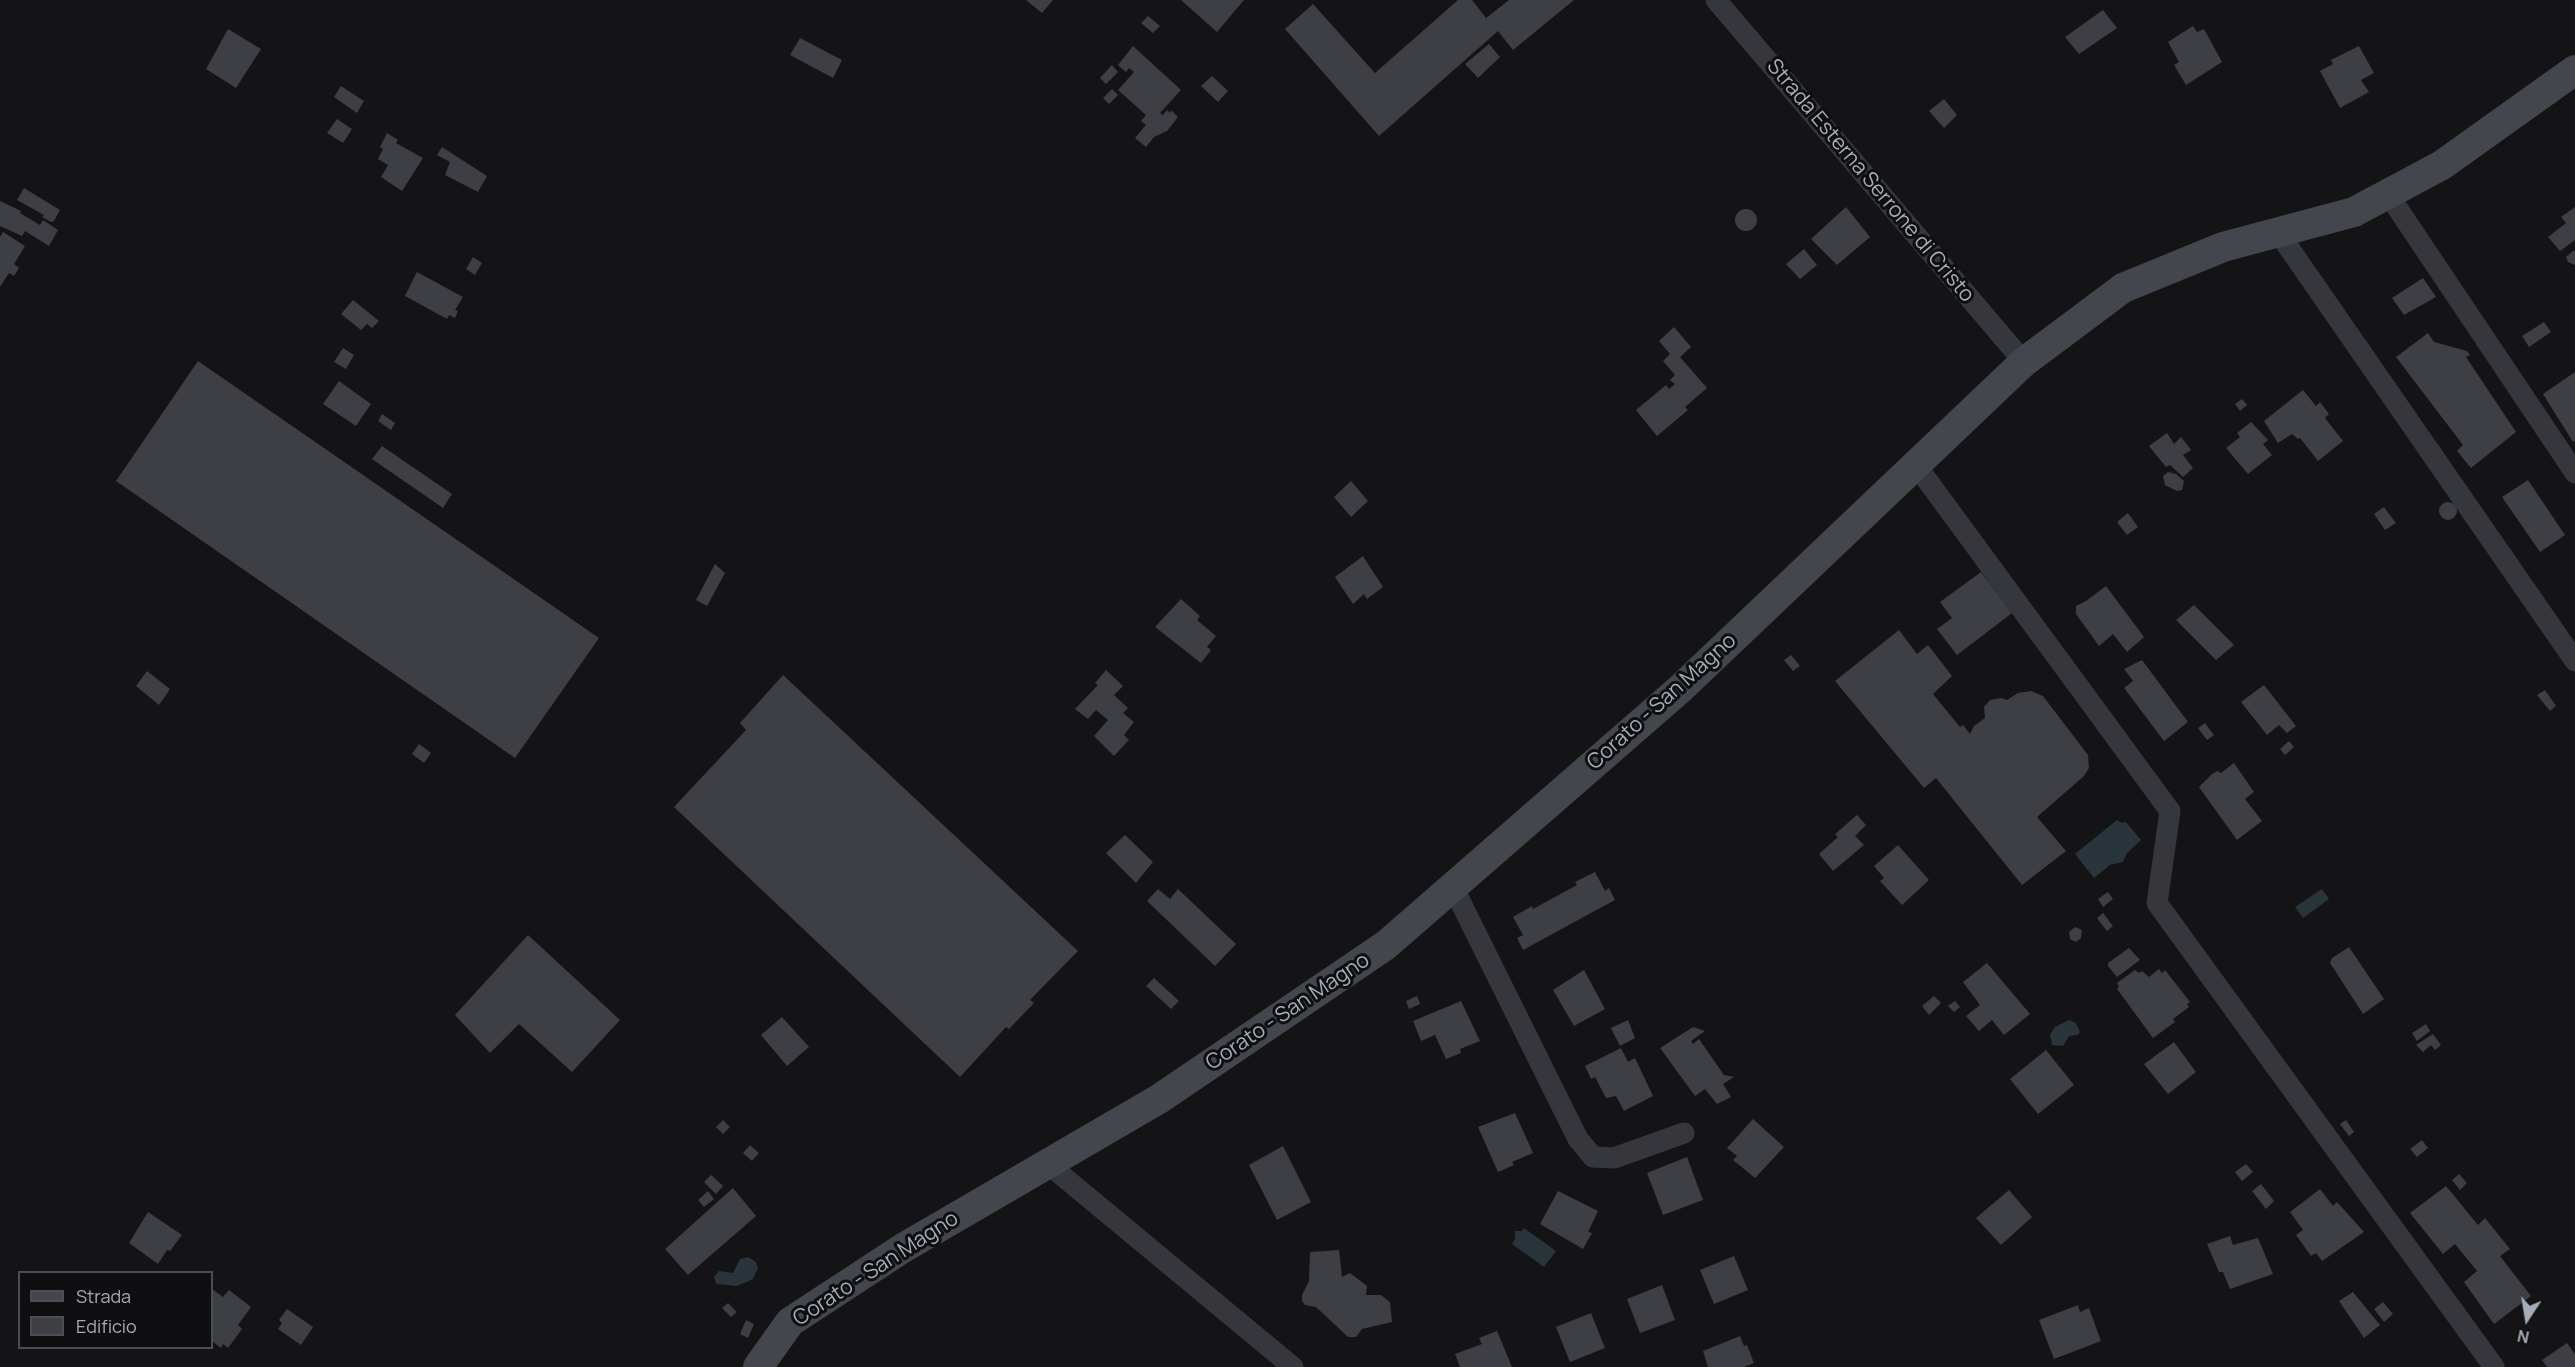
<!DOCTYPE html>
<style>
body{margin:0}
#map{position:relative;width:2575px;height:1367px;overflow:hidden;background:#141416;font-family:Manrope,sans-serif}
canvas{display:block}
.legend{position:absolute;left:18px;top:1271px;width:195px;height:78px;box-sizing:border-box;background:#0f0f11;border:2px solid #4b4e54;margin:0;padding:8px 10px;list-style:none;font-size:18px;color:#a5adb8}
.legend li{display:flex;align-items:center;gap:12px;height:30px}
.legend b{width:30px;border:2px solid #4b4e54}
.north{position:absolute;left:2497px;top:1289px;width:60px;height:60px;-webkit-text-stroke:4px #0f0f11;paint-order:stroke;rotate:192deg;font-size:16px;font-weight:700;line-height:24px;text-align:center;color:#a5adb8}
.north::after{content:'';display:block;margin:auto;width:21px;height:27px;background:#a5adb8;clip-path:polygon(50% 0,100% 100%,50% 72%,0 100%)}
</style>
<div id="map">
<canvas width="2575" height="1367"></canvas>
<ul class="legend">
<li><b style="height:8px;background:#43464c"></b>Strada</li>
<li><b style="height:16px;background:#3e3f44"></b>Edificio</li>
</ul>
<div class="north">N</div>
</div>
<script>
const ctx = document.querySelector('canvas').getContext('2d');
ctx.lineJoin = 'round';
function fillPath(path, color) { ctx.fillStyle = color; ctx.fill(path, 'evenodd'); }
const shape = rows => new Path2D(rows.map(r => 'M' + r).join(''));
function trace(path, color, width, dash) { ctx.strokeStyle = color; ctx.lineWidth = width; ctx.lineCap = dash ? 'butt' : 'round'; ctx.setLineDash(dash || []); ctx.stroke(path); }
function write(font, color, halo, rows, align = 'center') {
  ctx.font = font + ' Manrope,sans-serif'; ctx.lineWidth = 6; ctx.setLineDash([]); ctx.textBaseline = 'middle'; ctx.strokeStyle = halo; ctx.fillStyle = color; for (const [text, x, y, turn = 0] of rows) {
    ctx.save(); ctx.translate(x, y); ctx.rotate((+turn || 0) * Math.PI / 180); ctx.textAlign = isNaN(turn) ? turn : align; if (halo) ctx.strokeText(text, 0, 0); ctx.fillText(text, 0, 0); ctx.restore();
  }
}
const water = shape([
 [2117,820,2122,823,2126,822,2141,840,2127,853,2123,862,2110,865,2094,878,2075,854],
 [2322,889,2329,899,2303,918,2295,907],
 [2069,1020,2076,1023,2080,1032,2077,1035,2069,1036,2063,1046,2052,1045,2050,1035,2055,1027],
 [1524,1228,1556,1251,1544,1267,1512,1244,1515,1239,1515,1231,1522,1231],
 [748,1257,756,1262,758,1268,753,1279,737,1286,716,1284,714,1277,719,1271,733,1273,740,1259]
]);
const building = shape([
 [1026,0,1053,0,1042,13],
 [1181,0,1244,0,1217,32],
 [1458,0,1472,0,1486,18,1509,0,1574,0,1513,50,1498,31,1379,136,1285,29,1313,4,1375,73],
 [2103,10,2117,28,2079,54,2065,37],
 [1148,16,1160,26,1153,33,1141,23],
 [2193,26,2197,32,2204,29,2222,62,2186,85,2174,65,2179,62,2168,42],
 [228,29,261,49,236,88,206,69],
 [800,38,842,60,833,78,790,55],
 [1489,44,1500,57,1478,78,1465,64],
 [1133,46,1181,90,1160,113,1163,115,1167,110,1170,113,1171,110,1178,117,1167,131,1154,137,1146,147,1135,138,1146,125,1141,121,1146,115,1118,90,1134,72,1129,68,1126,72,1118,65],
 [2359,46,2374,73,2361,80,2369,92,2340,108,2320,71,2333,64,2331,60],
 [1112,65,1118,72,1106,84,1100,78],
 [1212,76,1228,91,1218,102,1201,86],
 [341,86,364,101,357,113,334,97],
 [1112,89,1118,95,1109,104,1103,98],
 [1944,99,1957,115,1944,128,1929,111],
 [337,119,352,129,343,143,327,133],
 [387,133,398,140,396,143,423,158,402,191,381,177,388,165,378,159,383,149,380,147],
 [442,147,487,176,478,192,445,175,450,162,437,155],
 [24,188,60,210,54,221,51,222,42,217,44,215,17,200],
 [0,201,21,211,20,213,40,225,43,220,58,230,49,246,25,231,22,236,0,226],
 [1846,207,1870,237,1837,265,1811,239],
 [2575,207,2575,240,2560,251,2548,237,2566,223,2561,217],
 '1735 220a11 11 0 1 1 22 0a11 11 0 1 1-22 0Z',
 [3,232,25,246,14,264,19,268,14,276,9,273,0,287,0,237],
 [1804,249,1817,265,1800,279,1786,264],
 [2573,251,2575,251,2575,265,2568,262,2566,257],
 [473,257,482,263,475,275,466,269],
 [417,272,463,297,455,310,458,311,455,318,449,315,447,319,405,296],
 [2423,278,2436,297,2404,315,2392,298],
 [353,300,379,321,372,328,367,324,361,330,341,314],
 [2544,322,2551,332,2529,347,2522,336],
 [1674,327,1691,347,1680,357,1707,388,1685,407,1688,410,1657,436,1636,410,1666,385,1669,389,1675,384,1670,380,1675,375,1663,361,1670,354,1659,341],
 [2428,333,2434,342,2467,351,2470,355,2466,357,2516,432,2471,468,2457,451,2463,445,2396,357],
 [343,348,354,355,346,369,334,362],
 [198,361,599,638,515,758,116,481],
 [2575,372,2575,441,2573,442,2543,394],
 [339,381,371,404,356,426,323,404],
 [2303,390,2316,406,2320,402,2329,414,2325,418,2343,441,2318,461,2300,438,2298,439,2292,434,2278,443,2264,421],
 [2242,399,2247,405,2240,411,2235,404],
 [382,414,395,423,391,430,378,421],
 [2251,422,2268,440,2263,444,2272,455,2248,474,2226,448,2240,437,2237,433],
 [2167,433,2174,444,2181,437,2191,450,2183,455,2193,468,2183,477,2170,465,2166,467,2149,446],
 [382,446,452,494,443,508,372,459],
 [2168,472,2176,474,2184,481,2182,490,2177,491,2165,485,2163,476],
 [2528,480,2565,535,2540,552,2502,497],
 [1351,481,1368,501,1351,517,1334,497],
 '2439 511a9 9 0 1 1 18 0a9 9 0 1 1-18 0Z',
 [2384,507,2396,523,2385,530,2374,514],
 [2128,513,2138,527,2127,535,2117,522],
 [1363,556,1383,587,1367,599,1364,594,1353,604,1335,577],
 [715,564,725,573,707,606,696,600],
 [1981,572,2012,613,1957,655,1937,629,1952,618,1940,602],
 [2106,586,2144,637,2127,652,2113,634,2099,646,2076,614,2076,606,2086,601],
 [1181,599,1200,616,1197,620,1216,636,1207,647,1211,650,1201,663,1155,627],
 [2194,605,2234,645,2216,660,2176,620],
 [1899,630,1917,654,1928,645,1952,676,1933,694,1960,727,1963,725,1970,734,1974,726,1985,718,1984,707,1990,700,2002,698,2007,700,2018,693,2031,691,2043,696,2088,755,2089,768,2084,776,2037,817,2066,851,2022,885,1936,778,1924,788,1835,681],
 [1791,655,1800,666,1793,671,1784,660],
 [2142,660,2188,722,2164,741,2124,688,2133,681,2124,669],
 [1106,670,1123,686,1114,695,1128,708,1123,713,1134,722,1124,735,1129,740,1114,756,1094,736,1108,720,1096,710,1088,719,1075,709,1098,685,1095,683],
 [147,671,170,689,159,705,136,686],
 [783,675,1078,951,1030,1000,1034,1003,1009,1029,1006,1027,960,1077,674,807,746,730,740,723],
 [2264,685,2296,726,2287,733,2279,725,2267,735,2241,702],
 [2545,690,2556,706,2550,711,2537,695],
 [2205,723,2214,735,2207,740,2198,728],
 [2289,741,2294,747,2285,755,2280,749],
 [419,744,431,753,424,763,412,754],
 [2234,763,2254,792,2245,799,2262,821,2237,840,2199,787,2212,774,2217,771,2221,773],
 [1857,815,1866,825,1855,836,1864,845,1833,871,1819,854,1838,837,1835,834],
 [1125,835,1153,862,1136,883,1106,853],
 [1898,845,1929,880,1902,905,1880,881,1884,878,1874,866],
 [1595,872,1605,891,1609,888,1615,900,1523,950,1517,938,1523,935,1513,917,1532,906,1533,909,1577,885,1575,882],
 [1158,889,1170,899,1178,889,1236,944,1215,966,1147,901],
 [2108,892,2113,899,2103,907,2098,899],
 [2103,913,2113,926,2107,931,2097,918],
 [2075,927,2082,930,2081,938,2076,942,2070,939,2069,932],
 [528,935,620,1020,572,1072,519,1024,490,1053,455,1015],
 [2349,947,2384,999,2363,1014,2330,963,2332,958],
 [2129,948,2140,960,2117,977,2108,966,2108,963],
 [1987,963,2030,1014,2004,1035,1992,1020,1979,1031,1966,1016,1980,1005,1963,982],
 [2159,969,2162,973,2165,970,2190,1002,2187,1004,2189,1007,2173,1019,2175,1022,2153,1038,2117,989,2119,986,2117,983,2135,970,2139,973,2142,971,2149,977],
 [1584,970,1605,1009,1574,1026,1553,990],
 [1154,978,1179,1001,1171,1009,1146,986],
 [1417,996,1420,1004,1409,1009,1406,1001],
 [1934,996,1941,1003,1929,1015,1922,1006],
 [1461,1001,1480,1041,1460,1049,1461,1053,1446,1059,1435,1035,1421,1041,1413,1021],
 [1955,1001,1960,1007,1954,1012,1948,1006],
 [782,1017,809,1047,787,1066,761,1035],
 [1628,1020,1635,1038,1620,1046,1611,1028],
 [2426,1024,2430,1031,2417,1041,2412,1033],
 [1693,1027,1705,1031,1691,1041,1693,1044,1699,1039,1724,1075,1734,1077,1723,1084,1731,1097,1717,1104,1705,1089,1695,1096,1660,1048],
 [2433,1034,2441,1045,2435,1050,2431,1045,2423,1052,2416,1045],
 [2174,1042,2196,1072,2168,1094,2144,1064],
 [1621,1048,1628,1062,1635,1058,1653,1096,1624,1111,1616,1096,1606,1098,1595,1077,1591,1079,1585,1066],
 [2046,1050,2074,1085,2038,1114,2010,1079],
 [1515,1113,1533,1153,1512,1162,1514,1165,1498,1172,1478,1127],
 [1753,1119,1784,1147,1755,1178,1733,1160,1737,1156,1727,1148],
 [723,1120,730,1127,723,1134,716,1127],
 [2346,1120,2354,1132,2349,1136,2340,1124],
 [2422,1140,2428,1148,2417,1157,2410,1149],
 [750,1145,759,1153,752,1161,743,1153],
 [1283,1146,1311,1202,1277,1220,1249,1165],
 [1687,1157,1703,1200,1663,1215,1647,1173],
 [2246,1164,2253,1172,2242,1181,2235,1172],
 [2459,1174,2467,1183,2460,1190,2452,1180],
 [711,1175,723,1186,716,1194,704,1182],
 [2261,1184,2274,1201,2266,1209,2252,1191],
 [2446,1186,2478,1225,2485,1218,2510,1249,2500,1256,2531,1296,2494,1324,2464,1282,2477,1271,2455,1244,2443,1254,2410,1213],
 [733,1188,756,1216,688,1275,665,1249],
 [2320,1189,2333,1206,2337,1202,2364,1232,2322,1261,2316,1253,2311,1256,2296,1235,2303,1230,2290,1212],
 [2009,1190,2032,1217,2001,1245,1976,1218],
 [708,1191,714,1199,704,1207,698,1200],
 [1558,1191,1598,1211,1588,1232,1592,1233,1583,1249,1540,1224],
 [148,1212,182,1235,170,1251,167,1250,158,1264,129,1243],
 [2230,1236,2233,1245,2258,1238,2273,1274,2230,1289,2223,1272,2219,1272,2207,1244],
 [1339,1250,1342,1277,1350,1273,1367,1286,1366,1295,1381,1295,1390,1302,1392,1322,1362,1329,1356,1337,1348,1337,1316,1307,1305,1305,1302,1301,1302,1295,1309,1281,1310,1252],
 [1734,1256,1748,1290,1714,1304,1700,1270],
 [1662,1285,1675,1320,1640,1333,1627,1299],
 [212,1289,223,1297,229,1290,251,1307,238,1325,242,1329,228,1348,223,1344,221,1348,212,1341],
 [2353,1292,2380,1325,2364,1338,2339,1301],
 [2383,1302,2393,1314,2384,1322,2374,1309],
 [728,1303,737,1312,731,1317,722,1308],
 [2078,1305,2080,1312,2089,1308,2101,1341,2054,1359,2039,1320],
 [287,1309,313,1327,301,1345,278,1329,282,1323,279,1320],
 [1591,1313,1605,1348,1570,1362,1556,1327],
 [746,1320,754,1324,748,1338,740,1334],
 [1497,1331,1512,1367,1460,1367,1455,1354,1482,1344,1479,1338],
 [1740,1336,1744,1346,1747,1345,1754,1363,1744,1367,1708,1367,1703,1351],
 [2567,1343,2575,1354,2575,1367,2547,1367,2542,1360]
]);
const minor = shape([
 [1716,0,2024,362],
 [2388,194,2575,473],
 [2278,232,2575,661],
 [1916,465,2170,811,2157,903,2494,1367],
 [1453,887,1578,1139,1593,1157,1614,1158,1684,1133],
 [1048,1164,1293,1367]
]);
const secondary = shape([
 [758,1367,790,1322,903,1248,1159,1099,1386,945,1680,689,2024,362,2123,288,2223,247,2354,212,2442,165,2575,70]
]);
const streetNames = [
 ["Strada Esterna Serrone di Cristo",1870,181,50],
 ["Corato - San Magno",1662,702,-42],
 ["Corato - San Magno",1288,1012,-34],
 ["Corato - San Magno",876,1269,-33]
];
fillPath(water, '#29353b');
fillPath(building, '#3e3f44');
trace(minor, '#35373c', 21);
trace(secondary, '#43464c', 30);
write('21px', '#a5adb8', '#0f0f11', streetNames);
</script>
